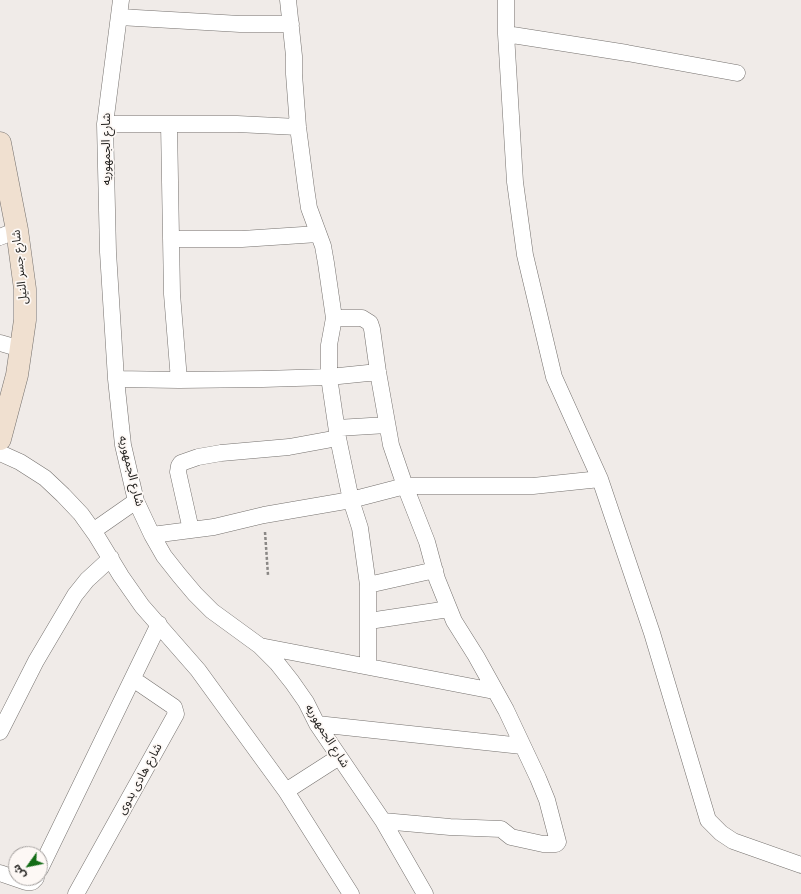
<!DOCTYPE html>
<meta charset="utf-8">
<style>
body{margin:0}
#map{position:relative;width:801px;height:894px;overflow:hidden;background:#f0ebe8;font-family:"PT Sans","Noto Sans Arabic",sans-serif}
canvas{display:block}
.north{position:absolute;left:8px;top:846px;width:40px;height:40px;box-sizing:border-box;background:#fdf8f5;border:1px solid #a6a2a0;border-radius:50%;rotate:237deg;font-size:11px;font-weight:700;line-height:16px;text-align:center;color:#232220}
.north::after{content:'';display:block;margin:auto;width:14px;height:18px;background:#136c16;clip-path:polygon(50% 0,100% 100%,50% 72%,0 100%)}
</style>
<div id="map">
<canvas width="801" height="894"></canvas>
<div class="north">ش</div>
</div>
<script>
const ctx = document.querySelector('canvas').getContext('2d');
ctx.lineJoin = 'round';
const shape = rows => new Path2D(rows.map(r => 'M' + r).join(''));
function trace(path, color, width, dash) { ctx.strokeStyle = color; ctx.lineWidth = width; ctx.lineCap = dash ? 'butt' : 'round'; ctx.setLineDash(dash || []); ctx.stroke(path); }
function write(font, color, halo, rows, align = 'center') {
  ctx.font = font + ' "PT Sans","Noto Sans Arabic",sans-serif'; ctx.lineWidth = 3.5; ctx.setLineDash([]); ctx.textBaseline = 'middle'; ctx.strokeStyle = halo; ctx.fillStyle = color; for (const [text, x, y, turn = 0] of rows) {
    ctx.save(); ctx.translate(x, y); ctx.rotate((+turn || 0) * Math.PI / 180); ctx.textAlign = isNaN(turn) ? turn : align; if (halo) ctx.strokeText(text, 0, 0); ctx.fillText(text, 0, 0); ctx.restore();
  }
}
const path = shape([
 [265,532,268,575]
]);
const street = shape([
 [121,0,105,124,108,252,116,379,123,445,136,501,152,535,164,556,179,575,195,594,212,611,260,646,277,663,292,682,306,702,317,724,383,821,425,894],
 [288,0,294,56,294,74,298,127,306,188,309,208,323,246,326,263,334,318,329,345,329,377,338,438,351,500,360,528,368,585,368,666],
 [506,0,506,34,515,182,525,255,554,377,600,479,652,633,708,820,721,833,733,841,801,865],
 [119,17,240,24,291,24],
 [506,34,627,53,737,73],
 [105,124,237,124,298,127],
 [169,124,172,294,179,380],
 [0,237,17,230],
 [171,239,242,239,318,234],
 [334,318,362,318,370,323,372,329,378,372,391,445,405,486,427,542,437,579,454,621,476,656,506,710,538,778,547,800,558,842,556,844,543,844,511,837,501,829,450,827,383,821],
 [0,343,21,349],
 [116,379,179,380,263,379,329,377,378,372],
 [337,428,387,425],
 [0,453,20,462,45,478,63,495,81,514,96,535,121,576,142,606,198,670,286,791,351,894],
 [191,530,178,472,179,466,181,463,198,457,221,453,289,447,338,438],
 [93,531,136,501],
 [152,535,214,527,264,515,351,500,405,486,533,486,600,479],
 [368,585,435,570],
 [369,621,449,609],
 [260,646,494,691],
 [317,724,522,746],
 [0,732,36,661,75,595,87,580,111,558],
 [286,791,339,757],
 [40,869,159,624],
 [0,873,26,882,32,882,36,878],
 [76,894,176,714,174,707,133,679]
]);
const secondary = shape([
 [0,143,17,230,25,289,25,320,17,375,0,439]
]);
const streetNames = [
 ["شارع الجمهوريه",107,149,-90],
 ["شارع جسر النيل",20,267,-96],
 ["شارع الجمهوريه",131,471,76],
 ["شارع الجمهوريه",327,736,58],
 ["شارع هادى بدوى",140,779,-61]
];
trace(street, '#75716e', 17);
trace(secondary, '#75716e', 23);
trace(path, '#8a8785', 2.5, [3, 2]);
trace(street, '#fff', 16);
trace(secondary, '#f0e0d0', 22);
write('12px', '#232220', '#fdf8f5', streetNames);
</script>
